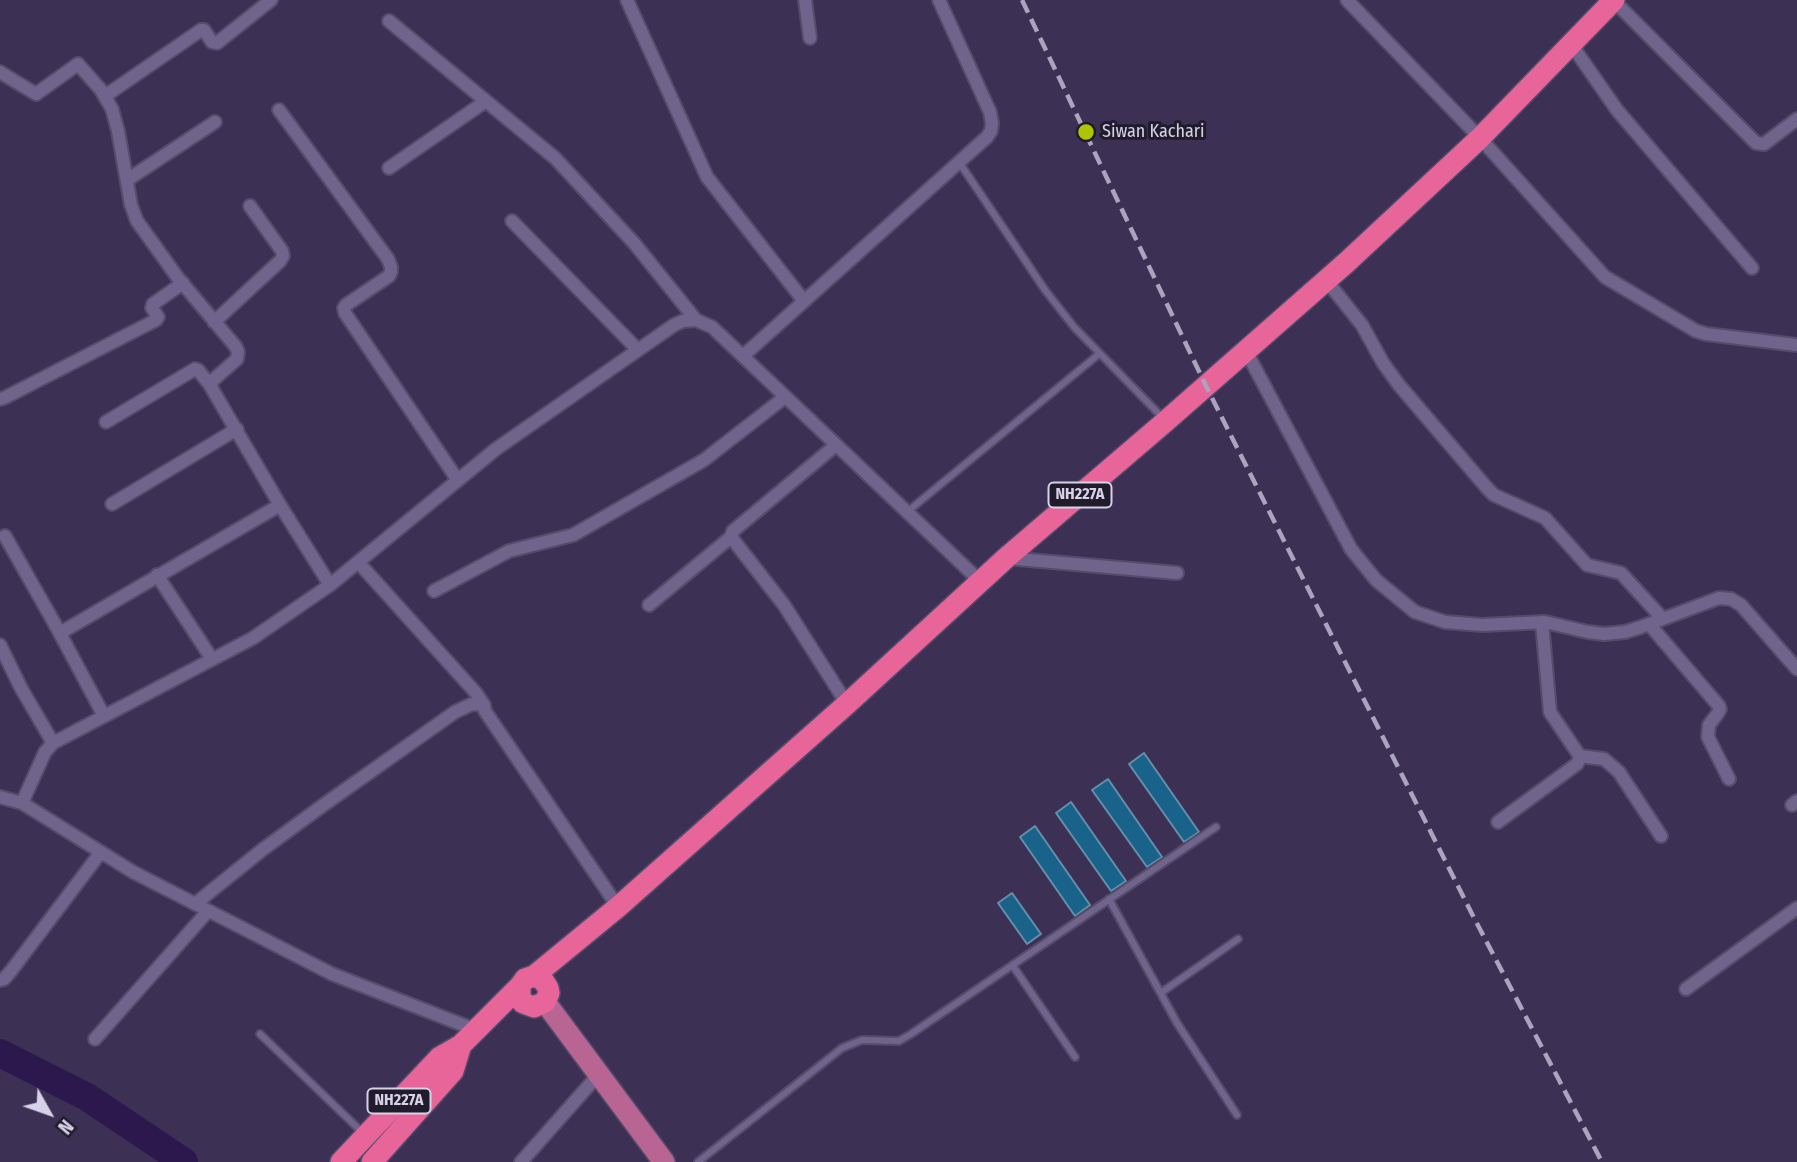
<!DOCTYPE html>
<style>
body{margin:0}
#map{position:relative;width:1797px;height:1162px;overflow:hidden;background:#3c3154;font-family:"Fira Sans Condensed",sans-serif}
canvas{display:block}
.north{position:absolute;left:14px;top:1078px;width:70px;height:70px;-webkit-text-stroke:5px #211c2c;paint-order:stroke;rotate:130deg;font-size:19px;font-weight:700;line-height:28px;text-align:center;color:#d7d2e8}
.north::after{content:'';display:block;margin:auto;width:24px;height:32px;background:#d7d2e8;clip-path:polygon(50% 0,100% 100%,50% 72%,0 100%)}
</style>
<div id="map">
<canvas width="1797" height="1162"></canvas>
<div class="north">N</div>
</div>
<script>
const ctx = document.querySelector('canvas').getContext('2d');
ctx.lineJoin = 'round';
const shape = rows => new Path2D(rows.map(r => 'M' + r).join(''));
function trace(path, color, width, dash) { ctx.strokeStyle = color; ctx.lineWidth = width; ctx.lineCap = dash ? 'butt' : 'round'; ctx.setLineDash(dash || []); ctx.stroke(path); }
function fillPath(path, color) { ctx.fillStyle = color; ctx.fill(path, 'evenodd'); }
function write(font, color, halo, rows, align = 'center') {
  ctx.font = font + ' "Fira Sans Condensed",sans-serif'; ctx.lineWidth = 6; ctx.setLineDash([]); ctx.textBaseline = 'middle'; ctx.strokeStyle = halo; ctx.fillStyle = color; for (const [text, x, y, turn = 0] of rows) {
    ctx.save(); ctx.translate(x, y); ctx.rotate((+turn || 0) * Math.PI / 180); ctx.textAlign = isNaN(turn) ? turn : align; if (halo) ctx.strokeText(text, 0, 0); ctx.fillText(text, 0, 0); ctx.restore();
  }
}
const river = shape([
 [0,1053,87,1097,184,1162]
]);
const building = shape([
 [1144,753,1199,832,1184,842,1129,764,1144,753],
 [1108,779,1162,857,1147,867,1092,790,1108,779],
 [1071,802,1126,881,1111,891,1056,813,1071,802],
 [1035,826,1090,905,1075,916,1020,837,1035,826],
 [1012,893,1041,934,1027,944,998,903,1012,893]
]);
const lane = shape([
 [959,162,1045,290,1074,327,1162,417],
 [907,512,1099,354],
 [1109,899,1177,1023,1237,1115],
 [1013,966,1075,1057],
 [1162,992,1238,939],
 [260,1034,362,1132],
 [698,1162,842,1048,862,1040,899,1041,911,1034,1216,827]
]);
const street = shape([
 [627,0,707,177,804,301],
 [805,0,810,38],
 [1347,0,1480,138,1605,277,1696,331,1706,334,1797,345],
 [1613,0,1756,143,1764,144,1797,119],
 [389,21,555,158,634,243,696,320],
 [1571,44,1617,110,1752,268],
 [0,72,36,94,78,64,101,90,112,109,118,131,131,205,137,221,178,278,236,347,238,352,237,359,212,381,211,387,280,505,330,585],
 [105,96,201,30,204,30,212,42,217,43,271,0],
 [279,110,388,259,391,267,391,272,389,276,346,305,344,308,345,313,457,479],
 [389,168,486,101],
 [127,180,215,122],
 [512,221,638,350],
 [1326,280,1362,325,1383,363,1399,385,1487,488,1494,495,1503,499,1545,518,1587,565,1621,573,1662,618],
 [214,322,280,261,283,256,282,251,250,206],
 [1246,351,1351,549,1376,580,1415,612,1445,622,1482,625,1545,622,1588,632,1604,634,1625,632,1641,627,1719,598,1731,599,1741,605,1797,669],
 [743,356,987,137,991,131,992,123,990,112,939,0],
 [0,399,4,398,156,320,158,317,152,308,153,304,183,283],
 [106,422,195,369,198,370,210,385],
 [836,445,733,531,731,537,784,605,847,704],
 [112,504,237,429],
 [5,536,56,626,104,716],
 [1006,558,1177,573],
 [358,562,476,693,484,705],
 [157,575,212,659],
 [434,591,509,551,573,535,704,460,785,397],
 [649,605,731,537],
 [1649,624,1719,706,1720,709,1718,713,1709,725,1708,737,1729,779],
 [60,633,280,505],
 [0,645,21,688,53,743],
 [1579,756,1604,759,1619,772,1661,836],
 [0,797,22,803,133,872,332,974,476,1030],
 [22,803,45,752,53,743,253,638,330,585,496,449,674,325,683,321,696,320,712,327,981,582],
 [1792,805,1797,801],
 [1498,822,1577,764,1579,760,1579,755,1550,712,1542,622],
 [195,904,262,850,322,806,455,712,472,704,484,705,485,711,618,907],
 [0,980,4,979,11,971,101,852],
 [1686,989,1797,908],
 [95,1039,208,911],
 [521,1162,599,1074]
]);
const primary = shape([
 [545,1002,664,1162]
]);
const highway = shape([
 [534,976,543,980,548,988,549,993,545,1002,534,1007,523,1003,520,998,520,986,525,979,534,976,618,907,847,704,1006,558,1166,421,1347,262,1480,138,1614,0],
 [341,1162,440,1057,461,1045,520,986],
 [372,1162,453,1071,461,1045]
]);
const rail = shape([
 [1022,0,1206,386,1472,914,1602,1162]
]);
const markers = [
 [1086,132,9,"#b0c501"]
];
const shields = [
 [1080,495,63],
 [399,1101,63]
];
const shieldNames = [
 ["NH227A",1080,495],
 ["NH227A",399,1101]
];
const poiNames = [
 ["Siwan Kachari",1102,132]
];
trace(river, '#2c184c', 28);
fillPath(building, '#196289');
trace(building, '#658faa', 2);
trace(lane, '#554c6a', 10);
trace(street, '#554c6a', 16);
trace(primary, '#554c6a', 24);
trace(highway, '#554c6a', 24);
trace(lane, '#70648c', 6);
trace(street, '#70648c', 12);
trace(primary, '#b86594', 21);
trace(highway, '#e8659a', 21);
trace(rail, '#aba4be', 4.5, [14, 7]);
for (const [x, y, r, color] of markers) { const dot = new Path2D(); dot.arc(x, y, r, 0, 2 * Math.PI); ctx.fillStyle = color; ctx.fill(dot); trace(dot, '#211c2c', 2.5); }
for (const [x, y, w] of shields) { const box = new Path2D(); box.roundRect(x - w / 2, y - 12.5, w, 25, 5); ctx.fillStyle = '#211c2c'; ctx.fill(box); trace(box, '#d7d2e8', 2); }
write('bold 16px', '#d7d2e8', null, shieldNames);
write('18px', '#d7d2e8', '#211c2c', poiNames, 'left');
</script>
